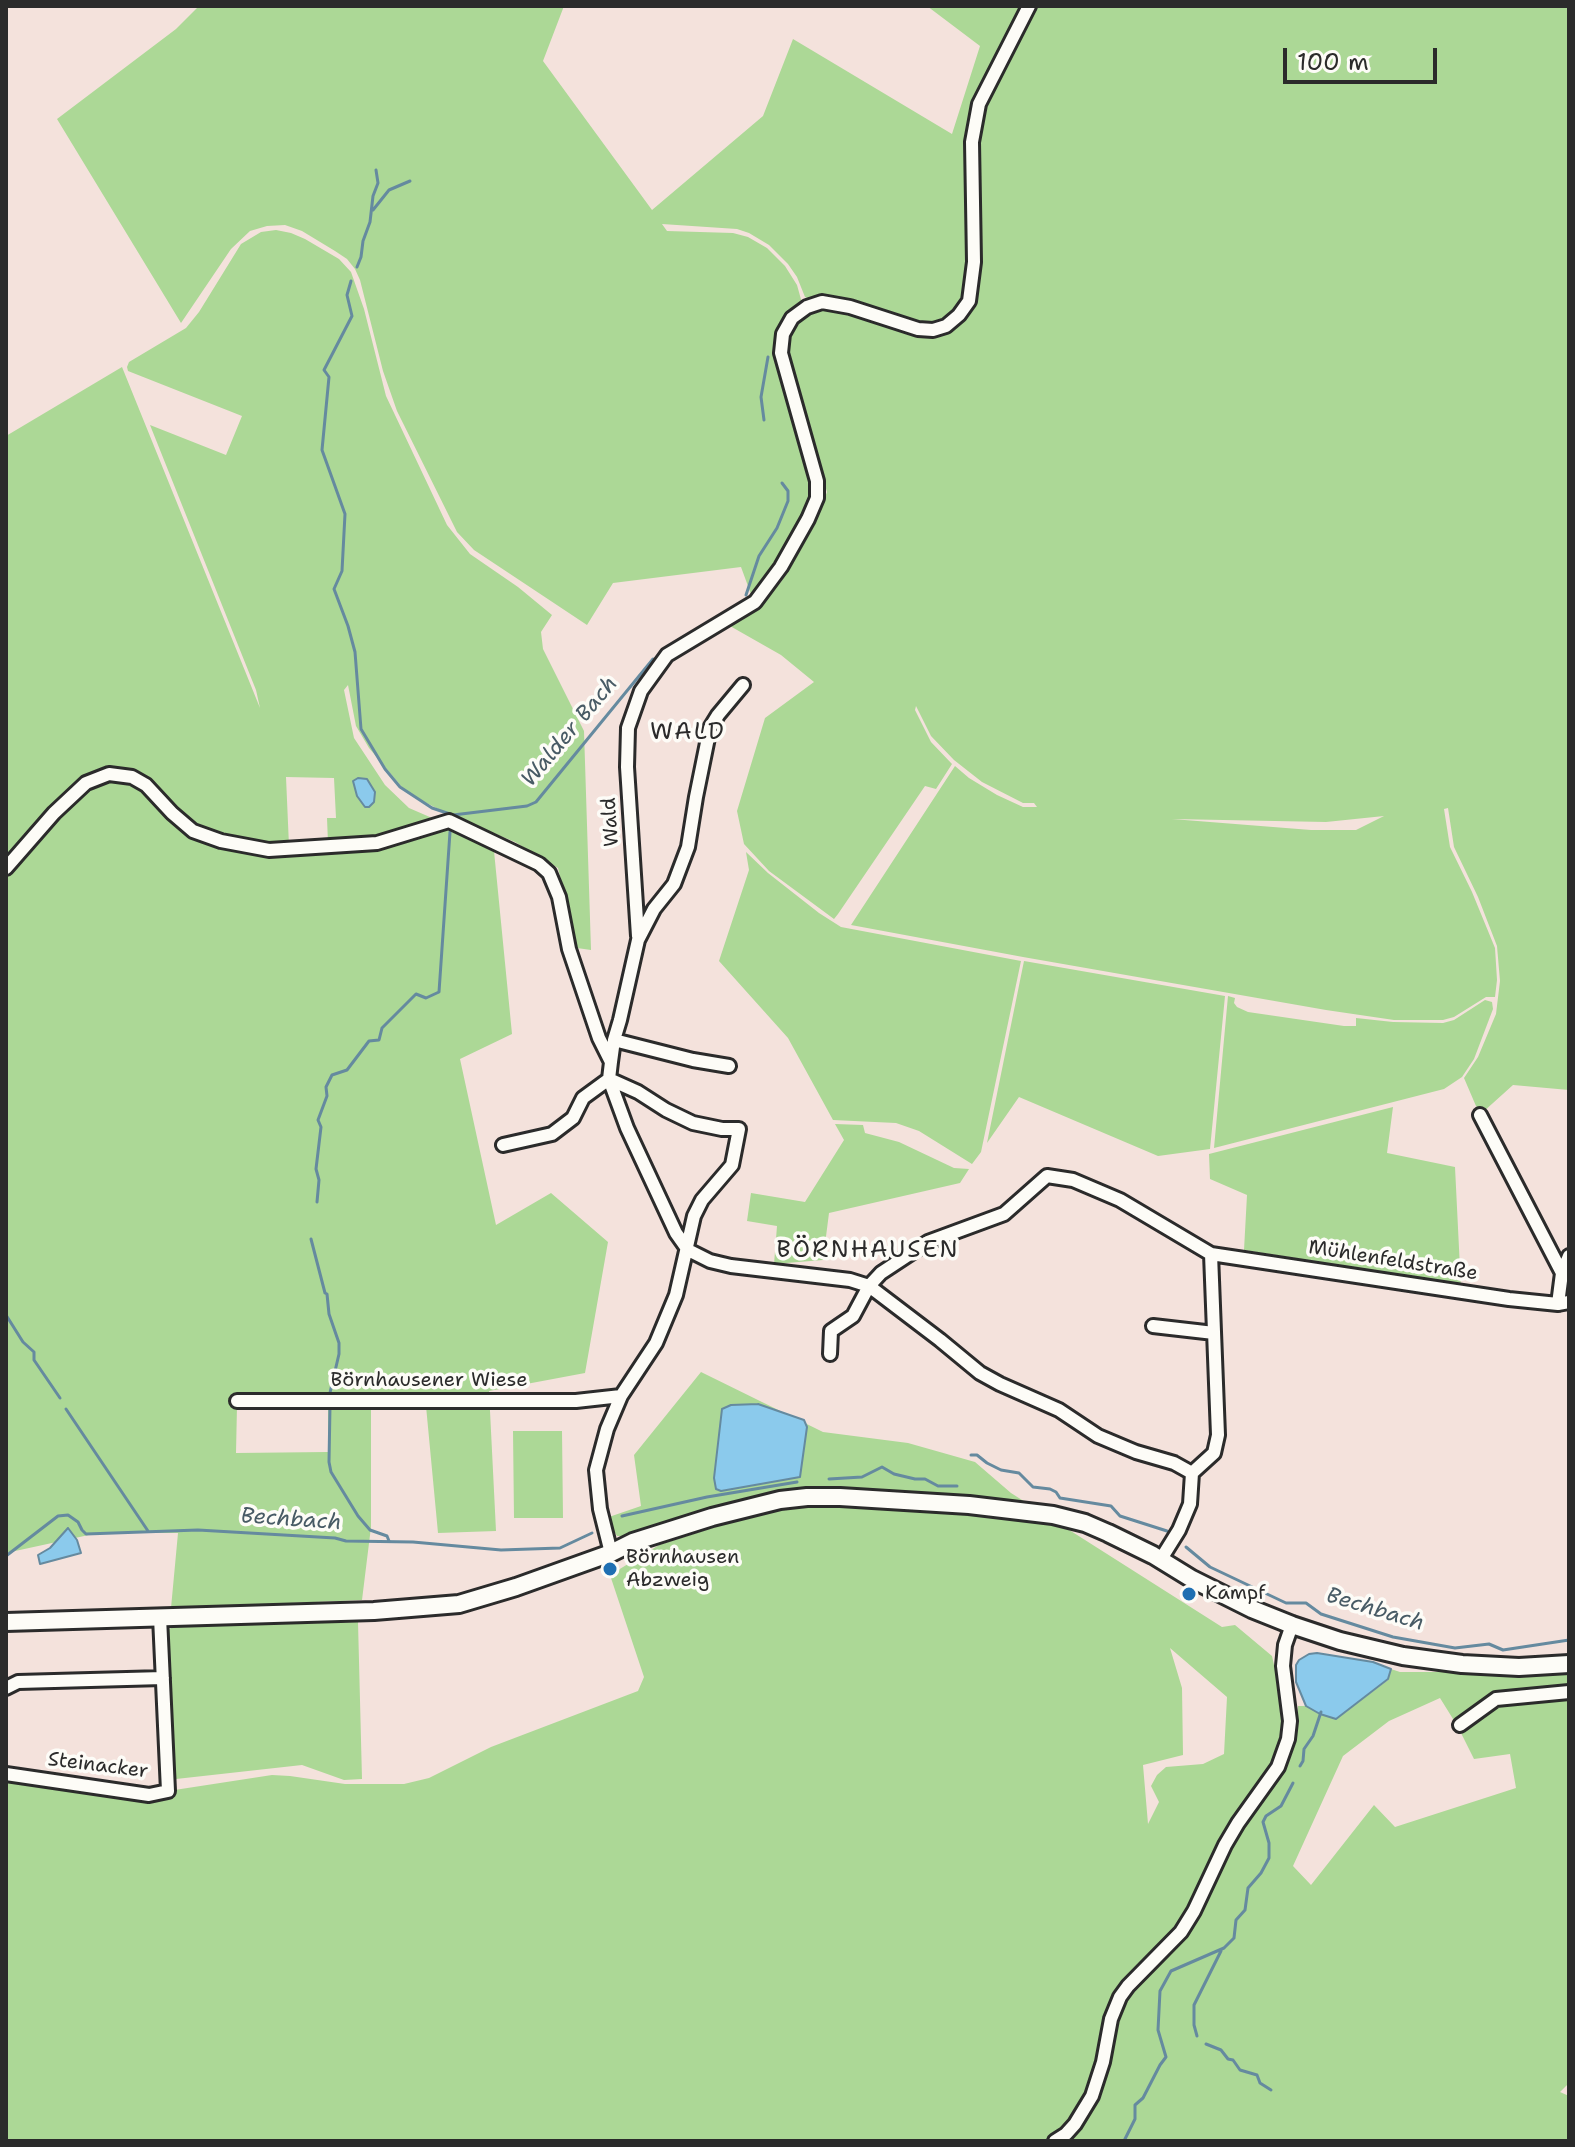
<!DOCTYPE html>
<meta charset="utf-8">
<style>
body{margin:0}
#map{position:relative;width:1575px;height:2147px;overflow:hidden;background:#f4e2dc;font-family:"Shantell Sans",sans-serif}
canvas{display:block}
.frame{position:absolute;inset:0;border:8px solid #2b2b2b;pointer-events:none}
.scale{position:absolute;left:1283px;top:48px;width:154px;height:36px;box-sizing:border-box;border:4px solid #2b2b2b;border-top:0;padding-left:10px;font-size:24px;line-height:28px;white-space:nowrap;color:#2b2b2b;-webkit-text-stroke:6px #fdfcf7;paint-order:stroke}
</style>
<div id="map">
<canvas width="1575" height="2147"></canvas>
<div class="frame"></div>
<div class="scale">100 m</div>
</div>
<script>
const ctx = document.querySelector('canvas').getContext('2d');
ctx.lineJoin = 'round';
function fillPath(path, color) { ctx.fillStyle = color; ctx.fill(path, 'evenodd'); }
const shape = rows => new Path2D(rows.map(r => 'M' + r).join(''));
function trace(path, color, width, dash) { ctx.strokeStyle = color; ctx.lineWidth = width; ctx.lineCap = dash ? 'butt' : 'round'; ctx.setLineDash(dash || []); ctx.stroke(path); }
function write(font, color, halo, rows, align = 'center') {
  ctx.font = font + ' "Shantell Sans",sans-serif'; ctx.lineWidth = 7; ctx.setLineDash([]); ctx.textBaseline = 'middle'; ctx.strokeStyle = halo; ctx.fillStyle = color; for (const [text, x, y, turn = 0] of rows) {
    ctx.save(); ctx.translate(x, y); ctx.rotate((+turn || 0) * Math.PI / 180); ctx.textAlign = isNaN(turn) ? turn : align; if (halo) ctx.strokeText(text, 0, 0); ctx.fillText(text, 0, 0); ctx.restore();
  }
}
const green = shape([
 [199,6,564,6,543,61,652,210,763,116,793,39,952,134,980,46,927,6,1569,6,1569,1090,1513,1085,1483,1112,1476,1106,1464,1078,1478,1057,1496,1014,1500,981,1497,946,1478,897,1454,847,1448,808,1444,809,1450,847,1472,892,1495,948,1497,980,1495,997,1486,997,1454,1017,1443,1020,1394,1020,1326,1010,1023,957,851,925,955,766,969,778,997,795,1023,807,1037,807,1034,803,1023,803,982,782,954,760,931,736,916,706,915,710,931,742,952,764,936,789,925,786,838,914,834,919,769,871,744,844,737,811,765,718,814,682,781,655,730,626,781,582,814,526,827,492,788,362,788,335,798,318,810,311,828,308,879,323,882,312,832,297,810,299,805,297,797,277,788,264,769,245,749,233,737,229,662,224,667,231,733,233,748,237,767,248,785,266,797,285,802,303,787,317,775,352,777,368,801,439,809,471,812,493,810,511,752,597,741,567,613,583,587,625,474,550,457,532,397,411,383,371,360,280,355,269,347,259,335,251,302,231,285,225,267,226,250,231,231,249,181,323,57,119,176,29],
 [1384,816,1356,830,1311,830,1172,819,1326,822],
 [276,230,291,233,305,239,339,259,351,272,364,309,386,396,447,525,470,554,518,587,552,615,541,632,543,649,584,731,591,950,577,948,558,868,515,842,450,815,407,793,369,748,356,726,348,685,344,690,354,738,385,785,409,808,439,821,401,829,375,839,328,843,327,818,336,818,334,778,286,777,289,846,268,848,195,828,146,781,85,779,6,864,6,436,122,367,260,708,256,690,150,425,226,455,242,416,128,371,127,367,129,362,186,328,199,312,241,244,261,232],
 [104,783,123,783,139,786,192,836,213,847,231,850,266,855,344,853,384,847,444,828,494,851,512,1034,460,1059,496,1225,551,1193,608,1242,585,1373,489,1391,496,1531,438,1533,426,1406,371,1407,371,1527,362,1600,171,1608,178,1533,98,1533,6,1553,6,876,59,817,87,791],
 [237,1406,328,1406,328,1452,236,1453],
 [746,852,768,873,819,913,841,927,1021,961,981,1152,972,1164,919,1131,896,1123,833,1120,788,1038,719,961,749,870],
 [1024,961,1225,996,1210,1149,1158,1156,1019,1097,987,1143],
 [1228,996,1235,998,1234,1003,1237,1007,1248,1012,1344,1026,1356,1026,1356,1018,1393,1022,1443,1023,1454,1020,1485,1000,1492,1002,1493,1009,1474,1059,1462,1077,1444,1089,1214,1148],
 [1393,1107,1387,1153,1455,1167,1461,1289,1314,1266,1314,1261,1244,1250,1247,1195,1210,1179,1209,1154],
 [835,1124,863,1125,865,1133,899,1142,954,1168,969,1169,960,1183,829,1213,823,1260,774,1264,777,1226,747,1221,751,1193,805,1202,844,1140],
 [701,1372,823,1432,908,1443,975,1462,1011,1493,1222,1627,1235,1625,1272,1656,1280,1692,1281,1725,1279,1746,1272,1769,1209,1865,1179,1925,1170,1937,1130,1978,1082,2110,1050,2141,6,2141,6,1774,85,1786,168,1791,272,1775,290,1776,345,1784,404,1784,429,1778,491,1747,638,1691,644,1677,610,1575,659,1545,715,1527,712,1511,638,1536,617,1536,606,1518,641,1506,634,1455],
 [1170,1648,1227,1697,1224,1754,1203,1764,1166,1767,1157,1775,1151,1786,1159,1802,1148,1824,1143,1765,1183,1755,1182,1688],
 [513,1431,562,1431,563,1518,514,1518],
 [358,1622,362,1779,344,1780,302,1765,176,1779,166,1631,173,1627],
 [1391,1669,1400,1672,1569,1672,1569,2083,1560,2092,1569,2096,1569,2141,1064,2141,1085,2121,1100,2096,1121,2013,1130,1995,1174,1947,1223,1860,1251,1816,1276,1782,1289,1759,1295,1738,1298,1706,1306,1706,1320,1714,1336,1719,1388,1680],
 [1440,1698,1458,1727,1474,1759,1510,1754,1516,1788,1395,1827,1374,1805,1311,1885,1293,1866,1343,1756,1389,1721]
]);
const water = shape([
 [358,778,367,779,375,792,374,802,369,807,365,807,357,796,353,781,358,778],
 [758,1404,804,1420,807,1427,800,1477,721,1491,716,1489,714,1478,722,1409,731,1405,758,1404],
 [68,1528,77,1540,81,1553,40,1564,38,1555,50,1548,68,1528],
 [1317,1653,1373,1662,1391,1669,1388,1679,1336,1719,1320,1714,1306,1706,1296,1682,1296,1665,1299,1660,1309,1654,1317,1653]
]);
const stream = shape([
 [373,210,389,190,410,181],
 [357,267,361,257,363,241,370,222,373,196,378,183,376,170],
 [351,281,347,295,352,316,324,370,329,377,322,450,345,514,342,571,334,589,348,626,355,652,361,729,385,769,400,787,432,808,453,815,527,806,536,802,653,659],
 [764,420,761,397,768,357],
 [746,595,759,556,777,528,788,501,788,491,782,483],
 [317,1202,319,1180,316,1169,321,1127,318,1120,327,1096,326,1087,332,1075,347,1070,369,1041,379,1040,382,1028,416,994,426,998,439,992,450,832],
 [311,1239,325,1293,327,1294,329,1314,339,1343,339,1354,329,1397],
 [6,1315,23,1342,34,1352,34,1360,60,1398],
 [330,1406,329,1462,331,1472,358,1516,370,1530,387,1536,389,1541],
 [66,1409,148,1531],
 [971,1455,977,1455,987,1463,1001,1470,1019,1473,1033,1487,1050,1489,1056,1492,1060,1498,1111,1506,1120,1516,1167,1531],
 [829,1479,862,1477,882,1467,894,1474,915,1479,925,1479,938,1486,957,1486],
 [622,1516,707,1497,797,1482],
 [1186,1547,1210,1567,1286,1603,1306,1603,1321,1614,1393,1637,1455,1648,1489,1644,1503,1650,1569,1640],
 [6,1556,58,1516,68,1515,78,1522,82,1530,86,1534,198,1530,335,1538,346,1541,413,1542,501,1550,560,1548,592,1533],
 [1300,1766,1303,1761,1304,1749,1313,1736,1321,1712],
 [1197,2036,1194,2025,1194,2005,1221,1951],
 [1206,2044,1221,2050,1228,2059,1233,2060,1240,2070,1257,2075,1260,2083,1271,2090],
 [1124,2141,1135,2119,1135,2105,1143,2098,1160,2065,1166,2057,1158,2030,1160,1991,1171,1971,1224,1948,1234,1938,1236,1920,1245,1910,1248,1888,1261,1873,1269,1858,1269,1843,1263,1822,1266,1816,1281,1806,1293,1783]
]);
const street = shape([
 [743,685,718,715,710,728,696,797,688,847,674,884,654,909,638,940,620,1020,614,1040,611,1062,609,1079,627,1128,676,1233,688,1250,710,1261,731,1266,850,1280,869,1286,940,1340,980,1373,1000,1384,1059,1410,1098,1436,1136,1452,1174,1463,1192,1473,1190,1504,1179,1530,1161,1559],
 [6,868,54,813,86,783,109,774,132,777,146,785,172,813,193,831,221,841,269,850,377,843,449,821,539,864,549,873,559,897,569,949,599,1038,611,1062],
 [638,936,627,767,628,728,641,691,667,655,755,602,781,567,808,519,817,498,817,481,781,353,783,334,792,318,807,307,822,302,850,307,918,329,933,330,946,326,959,315,969,301,974,262,972,142,979,104,1029,6],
 [614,1040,693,1060,729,1066],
 [1480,1115,1562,1273,1558,1304],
 [503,1145,552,1134,573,1118,583,1098,609,1079,638,1092,666,1110,693,1123,722,1129,739,1129,732,1165,702,1200,694,1216,676,1295,656,1343,621,1396,607,1429,596,1470,600,1509,611,1553],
 [1562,1273,1569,1256],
 [1153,1326,1214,1333],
 [830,1354,831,1331,853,1316,869,1286,881,1273,928,1242,1004,1214,1047,1176,1073,1180,1120,1200,1211,1254,1509,1299,1558,1304,1569,1302],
 [237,1401,576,1401,621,1396],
 [1192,1473,1214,1453,1218,1435,1211,1254],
 [6,1688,18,1682,163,1678],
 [1460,1725,1496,1699,1569,1692],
 [6,1774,149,1795,168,1791,160,1617],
 [1055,2141,1066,2134,1075,2124,1092,2096,1103,2062,1111,2019,1120,1997,1128,1986,1181,1932,1194,1911,1225,1845,1238,1823,1278,1767,1288,1739,1290,1721,1283,1666,1285,1645,1292,1625]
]);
const secondary = shape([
 [6,1622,374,1611,459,1604,516,1587,611,1553,633,1542,712,1517,780,1500,807,1497,840,1497,969,1505,1053,1515,1085,1523,1108,1533,1153,1555,1192,1579,1252,1609,1292,1625,1340,1641,1403,1656,1462,1664,1519,1667,1569,1664]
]);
const markers = [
 [610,1569,8,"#1f6fb2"],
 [1189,1594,8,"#1f6fb2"]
];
const streetNames = [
 ["Wald",611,822,-94],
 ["Mühlenfeldstraße",1393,1261,9],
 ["Börnhausener Wiese",429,1381],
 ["Steinacker",98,1766,7]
];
const poiNames = [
 ["Börnhausen",626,1558],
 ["Abzweig",626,1581],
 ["Kampf",1205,1594]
];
const waterNames = [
 ["Walder Bach",570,732,-50],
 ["Bechbach",291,1520,4],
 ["Bechbach",1375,1610,17]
];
const quarterNames = [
 ["WALD",688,733],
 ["BÖRNHAUSEN",868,1251]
];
fillPath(green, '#acd896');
fillPath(water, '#8bcaec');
trace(water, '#658a9f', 2);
trace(stream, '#658a9f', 3);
trace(street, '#2b2b2b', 18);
trace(secondary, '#2b2b2b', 22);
trace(street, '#fdfcf7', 12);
trace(secondary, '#fdfcf7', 16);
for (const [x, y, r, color] of markers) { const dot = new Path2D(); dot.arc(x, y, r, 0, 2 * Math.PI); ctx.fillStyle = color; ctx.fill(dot); trace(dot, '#fdfcf7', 3); }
write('20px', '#2b2b2b', '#fdfcf7', streetNames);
write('20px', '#2b2b2b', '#fdfcf7', poiNames, 'left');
write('italic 22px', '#485b65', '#fdfcf7', waterNames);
ctx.letterSpacing = '2px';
write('24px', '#2b2b2b', '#fdfcf7', quarterNames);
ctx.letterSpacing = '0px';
</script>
